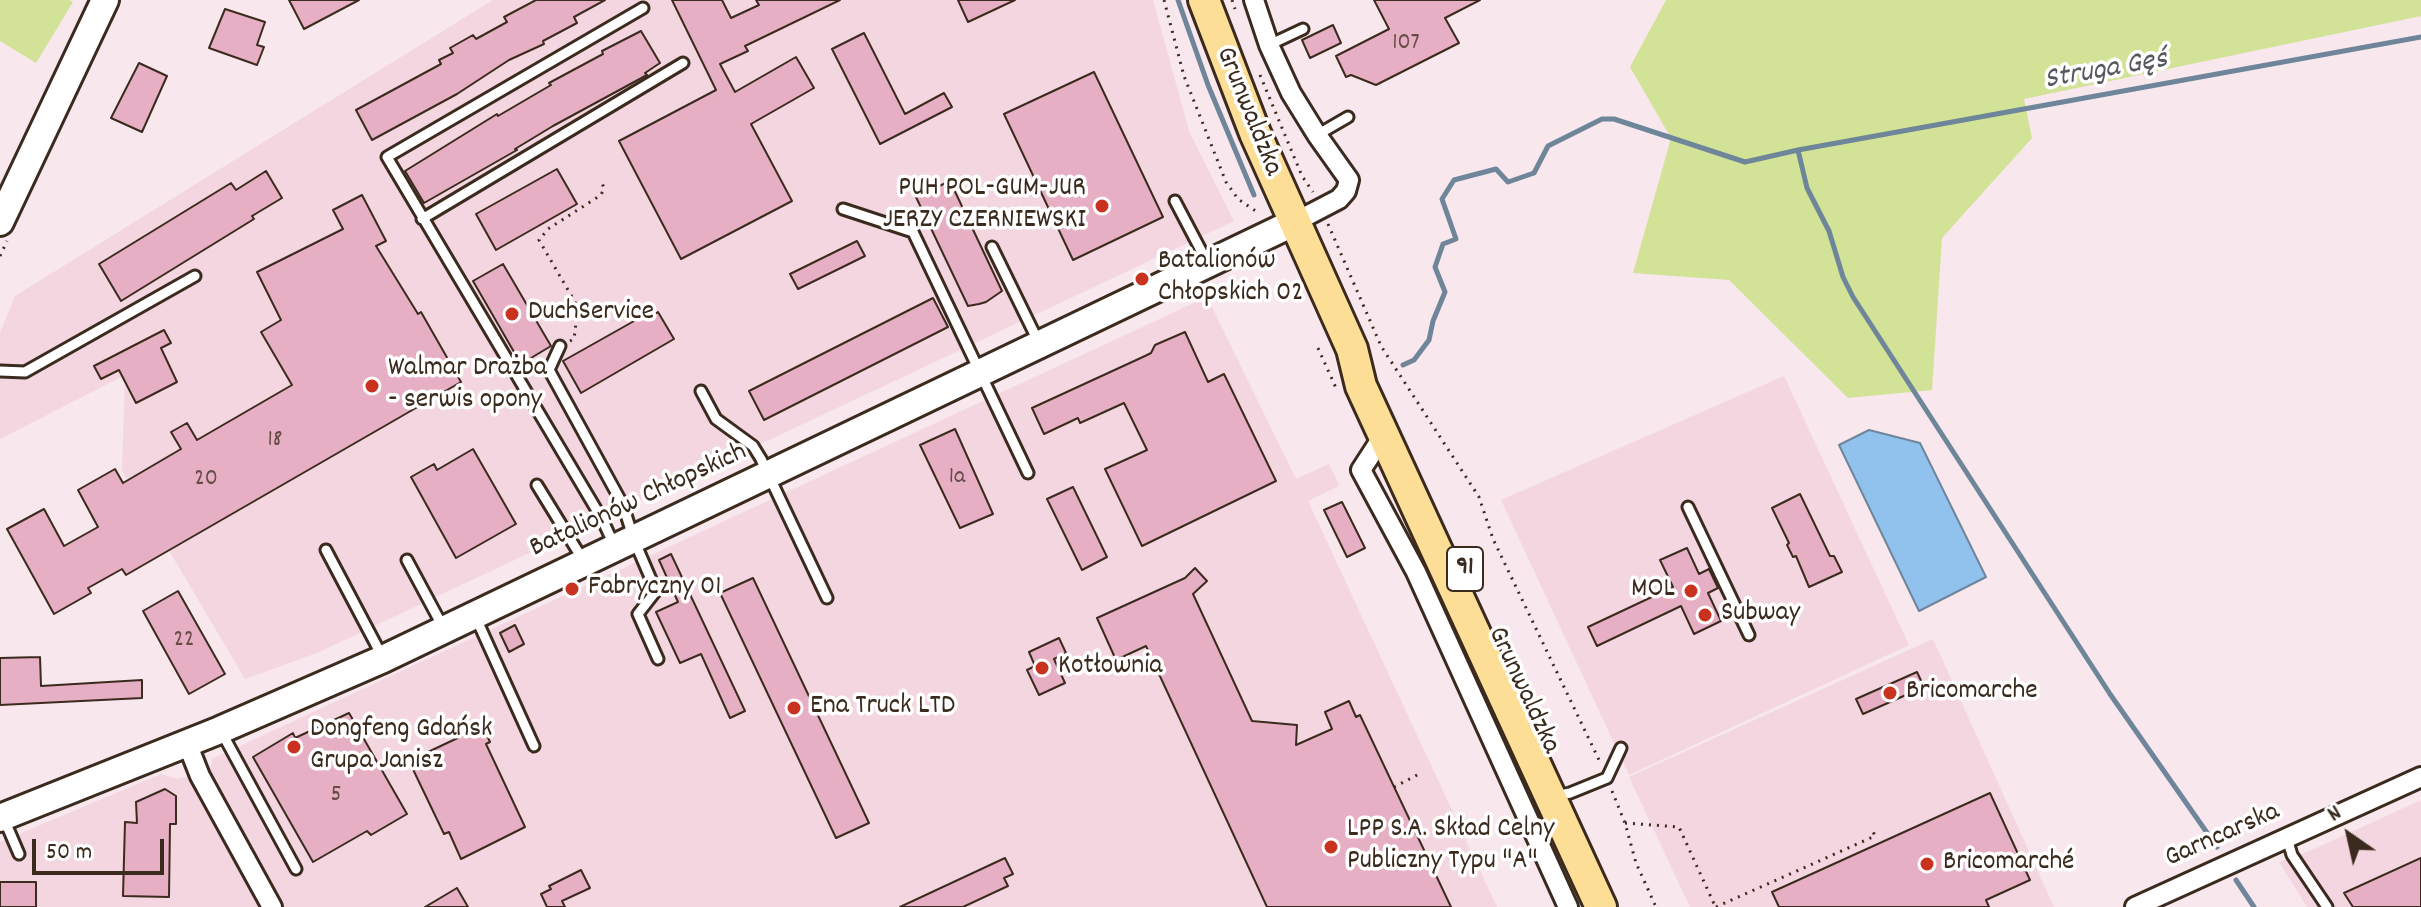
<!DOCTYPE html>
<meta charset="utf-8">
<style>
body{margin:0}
#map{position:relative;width:2421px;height:907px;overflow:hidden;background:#f8e7ed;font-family:Dekko,sans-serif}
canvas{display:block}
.north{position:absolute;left:2309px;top:795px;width:80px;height:80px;-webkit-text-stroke:6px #fff;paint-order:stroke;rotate:326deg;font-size:22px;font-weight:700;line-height:32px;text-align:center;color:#3b2a1e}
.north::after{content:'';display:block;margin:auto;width:28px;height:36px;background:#3b2a1e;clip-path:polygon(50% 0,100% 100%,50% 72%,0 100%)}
.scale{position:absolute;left:32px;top:839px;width:132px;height:36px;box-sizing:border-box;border:4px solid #3b2a1e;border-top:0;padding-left:10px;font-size:24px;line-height:28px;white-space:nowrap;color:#3b2a1e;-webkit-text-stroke:6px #fff;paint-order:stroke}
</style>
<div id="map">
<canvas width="2421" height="907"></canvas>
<div class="north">N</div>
<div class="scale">50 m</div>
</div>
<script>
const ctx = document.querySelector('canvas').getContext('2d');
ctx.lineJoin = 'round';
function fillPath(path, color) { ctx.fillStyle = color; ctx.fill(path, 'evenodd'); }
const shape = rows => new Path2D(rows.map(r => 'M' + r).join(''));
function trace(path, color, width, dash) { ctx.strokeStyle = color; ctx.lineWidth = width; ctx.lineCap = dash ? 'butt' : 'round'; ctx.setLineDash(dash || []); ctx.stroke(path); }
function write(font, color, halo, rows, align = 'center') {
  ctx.font = font + ' Dekko,sans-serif'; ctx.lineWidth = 7; ctx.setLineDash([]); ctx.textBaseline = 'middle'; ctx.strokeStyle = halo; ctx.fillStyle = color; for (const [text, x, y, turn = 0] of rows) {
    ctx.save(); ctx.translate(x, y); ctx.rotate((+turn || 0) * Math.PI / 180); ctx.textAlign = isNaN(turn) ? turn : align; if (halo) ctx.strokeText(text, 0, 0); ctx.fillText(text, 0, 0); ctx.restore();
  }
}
const built = shape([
 [493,0,1153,0,1189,131,1234,221,317,653,245,679,122,471,125,375,0,439,0,333,15,296],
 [1207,297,1296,479,1329,464,1337,481,1339,486,1308,501,1497,907,0,907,0,842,161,774,178,779,210,770,212,759],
 [1784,376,1909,645,1629,775,1501,500],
 [1933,639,2054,907,1690,907,1629,777],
 [2421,800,2421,907,2307,907,2279,862,2312,850]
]);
const green = shape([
 [0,0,69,0,73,2,36,63,0,41],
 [1666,0,2421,0,2421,16,2024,99,2032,138,1942,238,1932,390,1848,398,1729,280,1633,273,1671,138,1630,67]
]);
const water = shape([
 [1869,430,1920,443,1986,577,1919,611,1839,445,1869,430]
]);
const stream = shape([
 [1178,0,1208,85,1254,195],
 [1798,150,1807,188,1829,231,1843,277,1853,297,2110,694,2217,847],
 [1403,365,1414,360,1429,340,1433,321,1445,292,1435,267,1443,244,1456,239,1442,199,1454,180,1496,169,1508,182,1534,173,1548,146,1602,119,1614,119,1745,162,1798,150,2421,37],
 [2236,880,2254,907]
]);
const building = shape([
 [289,0,359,0,304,29,289,0],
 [536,0,605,0,574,17,577,23,543,41,544,44,509,60,457,94,372,140,356,110,441,64,439,60,453,53,450,48,473,35,476,39,507,22,504,17,536,0],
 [672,0,722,0,731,18,759,5,756,0,840,0,745,46,748,51,720,64,735,92,796,57,814,88,751,124,792,201,681,259,619,141,716,90,672,0],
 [958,0,1015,0,968,22,958,0],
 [1374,0,1480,0,1445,18,1459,43,1376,85,1351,75,1346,77,1336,56,1389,29,1374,0],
 [225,9,265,22,257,45,264,47,257,65,209,48,225,9],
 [1333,25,1341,43,1310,58,1302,40,1333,25],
 [641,31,660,63,645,73,647,75,553,126,515,149,517,150,424,203,405,171,497,114,498,116,551,85,549,83,603,54,602,51,641,31],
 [864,33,905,114,944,93,952,107,880,144,832,49,864,33],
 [139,63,167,76,142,132,111,118,139,63],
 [1094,72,1163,217,1073,260,1004,114,1094,72],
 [557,169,577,204,496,250,476,214,557,169],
 [266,171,282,198,252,216,254,219,121,301,99,264,231,183,236,190,266,171],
 [950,181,1002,291,986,302,979,304,968,306,916,197,950,181],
 [362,195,386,241,376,246,418,314,421,312,461,382,126,575,122,569,88,588,91,593,54,614,7,529,44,509,64,546,98,527,78,490,115,469,123,483,181,449,171,432,187,423,197,440,292,385,261,332,281,320,257,272,343,229,333,210,362,195],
 [857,241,865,256,798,289,790,274,857,241],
 [503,264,551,346,521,364,473,281,503,264],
 [933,298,948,327,764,420,749,391,933,298],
 [658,312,674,339,581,393,563,361,643,316,646,320,658,312],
 [164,330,171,343,161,348,177,382,136,403,119,370,101,379,94,366,164,330],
 [1185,332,1208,382,1224,374,1276,481,1142,546,1105,469,1147,450,1124,403,1080,423,1078,418,1044,434,1032,408,1145,356,1151,353,1155,345,1185,332],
 [955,429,993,514,960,528,920,445,955,429],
 [473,449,516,524,456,558,411,477,434,464,437,470,473,449],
 [1073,487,1107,557,1082,570,1047,499,1073,487],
 [1800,494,1830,556,1834,556,1842,572,1809,587,1796,556,1793,557,1787,545,1789,543,1772,508,1800,494],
 [1342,502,1365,548,1347,557,1324,510,1342,502],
 [1687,548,1699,574,1709,569,1718,588,1708,593,1721,621,1694,634,1681,606,1597,646,1588,627,1673,587,1660,560,1687,548],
 [671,554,745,711,730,718,701,654,680,663,656,612,678,602,659,560,671,554],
 [1195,568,1207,581,1193,594,1252,721,1297,725,1296,745,1332,729,1325,712,1349,701,1356,717,1360,715,1451,907,1267,907,1146,646,1116,660,1097,618,1185,578,1195,568],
 [753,578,869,823,836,838,720,593,753,578],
 [178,591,225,674,189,694,143,611,178,591],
 [515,625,524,644,509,652,500,633,515,625],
 [1059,638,1066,653,1054,659,1065,683,1039,695,1027,670,1035,666,1029,652,1059,638],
 [40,657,41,686,142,680,142,698,0,705,0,658,40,657],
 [1917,672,1924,687,1863,714,1856,699,1917,672],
 [349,713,407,814,371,835,367,831,313,862,253,757,293,733,295,738,349,713],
 [483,726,490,742,486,744,525,827,461,859,449,832,444,834,409,761,483,726],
 [165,789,176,796,176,824,170,824,169,897,123,896,125,822,137,823,136,802,165,789],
 [1990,793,2030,880,1986,900,1989,907,1779,907,1772,892,1990,793],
 [1005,858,1013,874,1004,878,1008,886,963,907,900,907,1005,858],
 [2421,858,2421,907,2353,907,2344,893,2421,858],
 [581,870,590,888,562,901,565,907,547,907,541,894,551,889,549,886,581,870],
 [0,882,36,882,36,907,0,907,0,882],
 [457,888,468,907,425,907,457,888]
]);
const path = shape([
 [1164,0,1184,76,1226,182,1238,199,1260,214],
 [1232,0,1235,9],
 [1260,75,1302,176,1313,192],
 [1328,224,1381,346,1479,497,1493,539,1600,762],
 [0,256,7,241],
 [570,341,574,339,577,315,575,302,539,240,548,229,601,195,604,188,602,183],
 [1318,348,1336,388],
 [1394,787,1421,773],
 [1612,791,1625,823,1636,863,1656,907],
 [1625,823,1679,827,1715,906],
 [1716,907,1875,836,1871,827]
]);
const lane = shape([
 [1269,45,1303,29],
 [1317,135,1348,117],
 [1175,201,1206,260],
 [843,209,913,232,1028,473],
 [422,219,683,63],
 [992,247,1038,341],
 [560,346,549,370,623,505,634,540,656,591,638,614,658,659],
 [0,371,25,372,195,276],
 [701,391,716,419,753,446,761,459,827,598],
 [537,485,583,560],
 [1688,507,1749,635],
 [615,547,602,519,387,157,643,8],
 [326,550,382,656],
 [407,560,443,627],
 [476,618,534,746],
 [222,733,296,869],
 [1555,796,1570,793,1607,778,1621,748],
 [4,819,19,854],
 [2287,838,2292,855,2327,907]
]);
const street = shape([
 [1254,0,1269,45,1291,93,1317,135,1349,180,1346,191,1339,199,1295,222],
 [1383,436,1361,470,1416,572,1568,907],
 [187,743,200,776,272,907],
 [2135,907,2421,777]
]);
const secondary = shape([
 [0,222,105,0],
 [0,818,220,730,383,659,1295,222]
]);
const primary = shape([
 [1204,0,1255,133,1352,349,1361,386,1601,907]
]);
const markers = [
 [1102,206,8,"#c8321e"],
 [1142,279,8,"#c8321e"],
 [512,314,8,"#c8321e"],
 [372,386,8,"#c8321e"],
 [572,589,8,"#c8321e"],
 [1691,591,8,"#c8321e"],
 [1705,615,8,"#c8321e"],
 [1042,668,8,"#c8321e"],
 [1890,693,8,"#c8321e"],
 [794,708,8,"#c8321e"],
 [294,747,8,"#c8321e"],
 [1331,847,8,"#c8321e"],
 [1927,864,8,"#c8321e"]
];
const numberNames = [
 ["107",1406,45],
 ["18",275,442],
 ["1a",957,479],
 ["20",206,481],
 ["22",184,642],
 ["5",336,797]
];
const shields = [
 [1465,569,36]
];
const shieldNames = [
 ["91",1465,569]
];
const streetNames = [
 ["Grunwaldzka",1247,112,68],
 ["Batalionów Chłopskich",639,502,-25],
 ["Grunwaldzka",1522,691,65],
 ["Garncarska",2223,837,-24]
];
const poiNames = [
 ["PUH POL-GUM-JUR",1086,190,"right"],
 ["JERZY CZERNIEWSKI",1086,222,"right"],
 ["Batalionów",1158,263],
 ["Chłopskich 02",1158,295],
 ["DuchService",528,314],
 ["Walmar Drażba",388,370],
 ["- serwis opony",388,402],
 ["Fabryczny 01",588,589],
 ["MOL",1675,591,"right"],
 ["Subway",1721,615],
 ["Kotłownia",1058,668],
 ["Bricomarche",1906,693],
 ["Ena Truck LTD",810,708],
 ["Dongfeng Gdańsk",310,731],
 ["Grupa Janisz",310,763],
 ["LPP S.A. Skład Celny",1347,831],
 ["Publiczny Typu \"A\"",1347,863],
 ["Bricomarché",1943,864]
];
const waterNames = [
 ["Struga Gęś",2106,72,-10]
];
fillPath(built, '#f3d6e0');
fillPath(green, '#d2e296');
fillPath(water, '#91c2ed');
trace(water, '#6f859a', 2);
trace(stream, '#6f859a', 5);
fillPath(building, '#e7afc3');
trace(building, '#3b2a1e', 2);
trace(lane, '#3b2a1e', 15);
trace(street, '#3b2a1e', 24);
trace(secondary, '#3b2a1e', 32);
trace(primary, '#3b2a1e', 36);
trace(path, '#3b2a1e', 3, [2, 6]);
trace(lane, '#fff', 9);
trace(street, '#fff', 18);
trace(secondary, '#fff', 26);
trace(primary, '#fdde96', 30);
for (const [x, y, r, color] of markers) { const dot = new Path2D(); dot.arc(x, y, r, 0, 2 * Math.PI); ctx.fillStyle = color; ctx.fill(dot); trace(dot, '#fff', 3); }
write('24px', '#664b47', null, numberNames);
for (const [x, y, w] of shields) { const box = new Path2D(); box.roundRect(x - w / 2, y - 22, w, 44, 6); ctx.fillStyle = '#fff'; ctx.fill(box); trace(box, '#3b2a1e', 2); }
write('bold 26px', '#3b2a1e', null, shieldNames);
write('28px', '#3b2a1e', '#fff', streetNames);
write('28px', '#3b2a1e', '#fff', poiNames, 'left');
write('italic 30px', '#55585c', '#fff', waterNames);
</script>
